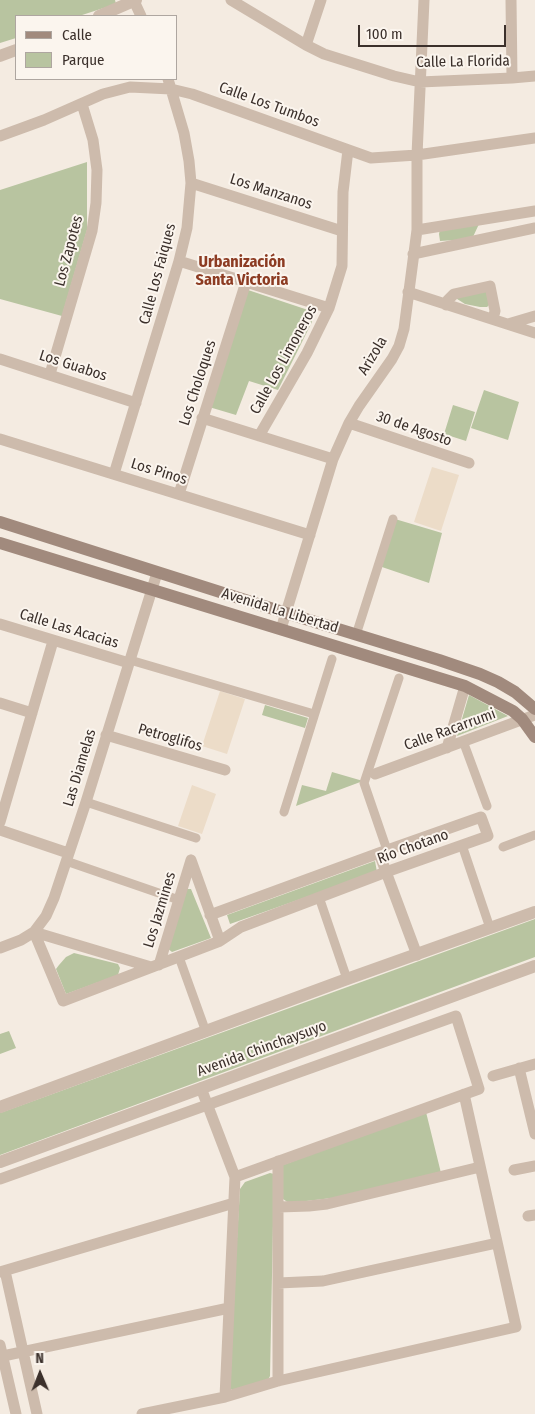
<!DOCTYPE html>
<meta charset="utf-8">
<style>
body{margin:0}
#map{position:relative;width:535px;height:1414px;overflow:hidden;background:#f4ebe1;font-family:"Fira Sans Condensed",sans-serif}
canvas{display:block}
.legend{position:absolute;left:15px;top:15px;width:162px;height:65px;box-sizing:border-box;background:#fbf5ee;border:1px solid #aea6a0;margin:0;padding:6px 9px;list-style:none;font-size:15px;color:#3b302b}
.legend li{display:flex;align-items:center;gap:10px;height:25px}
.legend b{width:25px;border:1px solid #aea6a0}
.north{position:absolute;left:15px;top:1349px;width:50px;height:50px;-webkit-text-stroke:4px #fbf5ee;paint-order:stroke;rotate:359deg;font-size:14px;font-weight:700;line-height:20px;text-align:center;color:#3b302b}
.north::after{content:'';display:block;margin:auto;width:18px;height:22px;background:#3b302b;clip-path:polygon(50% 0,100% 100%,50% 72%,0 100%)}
.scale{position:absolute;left:358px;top:25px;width:148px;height:22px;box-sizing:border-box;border:2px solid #3b302b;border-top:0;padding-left:6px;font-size:15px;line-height:18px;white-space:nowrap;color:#3b302b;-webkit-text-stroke:4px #fbf5ee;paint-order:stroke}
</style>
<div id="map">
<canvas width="535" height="1414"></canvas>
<ul class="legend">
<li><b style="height:6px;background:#a18a7d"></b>Calle</li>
<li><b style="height:14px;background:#b8c4a0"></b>Parque</li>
</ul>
<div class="north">N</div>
<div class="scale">100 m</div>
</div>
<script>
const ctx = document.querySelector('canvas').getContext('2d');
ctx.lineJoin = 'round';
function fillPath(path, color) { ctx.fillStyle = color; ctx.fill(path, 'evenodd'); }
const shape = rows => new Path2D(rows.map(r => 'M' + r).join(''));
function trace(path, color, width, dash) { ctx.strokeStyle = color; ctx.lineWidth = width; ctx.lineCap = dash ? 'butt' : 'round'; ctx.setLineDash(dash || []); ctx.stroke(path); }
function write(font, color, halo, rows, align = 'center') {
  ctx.font = font + ' "Fira Sans Condensed",sans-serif'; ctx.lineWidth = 4; ctx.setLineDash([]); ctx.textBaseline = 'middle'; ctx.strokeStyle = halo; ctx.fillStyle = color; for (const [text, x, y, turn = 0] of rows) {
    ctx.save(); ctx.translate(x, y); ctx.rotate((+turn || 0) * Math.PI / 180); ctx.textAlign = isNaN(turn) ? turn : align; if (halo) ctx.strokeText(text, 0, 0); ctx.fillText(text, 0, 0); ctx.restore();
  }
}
const green = shape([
 [0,0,115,0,116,4,79,16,16,16,16,38,0,43],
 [87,162,87,230,62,316,0,299,0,190],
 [479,224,472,239,440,241,439,234,440,229],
 [248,290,308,310,312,322,278,390,249,381,236,415,209,407],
 [487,290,490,304,487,307,480,307,465,304,454,297],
 [484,390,519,402,508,440,471,428],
 [453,405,475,412,466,441,444,434],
 [395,519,442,533,429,583,379,566],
 [469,695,508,716,457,736],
 [265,705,308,718,305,728,262,715],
 [332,772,363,781,296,806,302,785,326,791],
 [375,861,377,872,230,924,227,915],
 [186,889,191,889,211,938,172,952,167,948],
 [535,919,535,957,0,1155,0,1113],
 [74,953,118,964,120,968,118,975,66,994,56,969,59,965,66,957],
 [9,1031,16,1048,0,1054,0,1034],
 [426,1112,441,1173,341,1197,289,1203,283,1199,283,1165],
 [270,1173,274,1174,270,1376,268,1380,235,1391,228,1388,240,1189,245,1182]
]);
const plaza = shape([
 [432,467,459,475,441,531,414,522],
 [220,691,245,699,227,754,202,746],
 [192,785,216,794,202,834,178,826]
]);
const pedestrian = shape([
 [356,635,393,519],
 [130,660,314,714],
 [463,741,487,806],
 [86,802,196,838],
 [284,812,332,659],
 [462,845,490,928],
 [503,847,535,835],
 [387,850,364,783,399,678],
 [66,861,179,900],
 [319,897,347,979],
 [179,957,206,1032]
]);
const minor = shape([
 [231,0,306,45,324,54,394,76,420,82,512,78,535,76],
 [511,0,512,78],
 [134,1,141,16],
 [306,45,321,0],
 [0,136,44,120,103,94,130,87,171,89,192,94,371,158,417,155,535,138],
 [191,183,342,231],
 [417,230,535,211],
 [413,254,535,228],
 [179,261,329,308],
 [408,292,535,333],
 [446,305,448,300,454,294,490,286,495,311,493,319],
 [508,324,535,316],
 [0,359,136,403],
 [50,374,92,231,96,203,97,170,93,140,82,104],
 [202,418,333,459],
 [349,423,469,463],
 [259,436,307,353,329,308,342,266,343,192,348,150],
 [0,439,310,535],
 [114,474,179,261,187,228,191,183,189,161,184,133,168,79],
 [179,494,246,282],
 [0,624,129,663],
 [281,629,333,459,349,423,359,406,392,359,399,346,404,329,417,230,417,155,424,0],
 [0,703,32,713],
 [106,735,225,770],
 [447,748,465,686],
 [375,774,535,715],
 [0,822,53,641],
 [0,830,68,853],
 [379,853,417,955],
 [191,860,220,941],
 [34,932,63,1001,220,941,241,927,386,872,488,836,481,817,379,853,210,915],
 [34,932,151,967],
 [0,948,21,940,34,932,46,916,54,898,86,802,157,573],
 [159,965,191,860],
 [519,1068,535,1134],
 [493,1076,535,1064],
 [201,1088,235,1177],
 [514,1170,535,1166],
 [0,1179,456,1016,479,1089,235,1177,225,1397],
 [279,1207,309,1206,327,1204,480,1167],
 [528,1216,535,1215],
 [5,1271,37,1414],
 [0,1272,234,1203],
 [278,1283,323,1281,497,1243],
 [0,1345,16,1414],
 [3,1356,229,1308],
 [278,1381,278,1161],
 [142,1414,225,1397,278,1381,516,1327,464,1094]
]);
const tertiary = shape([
 [99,16,136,0],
 [0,56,16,50],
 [0,1107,347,979,535,912],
 [0,1162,535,966]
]);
const secondary = shape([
 [0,522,286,613,439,660,480,674,498,682,515,692,535,709],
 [0,543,465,686,513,711,522,719,535,737]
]);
const streetNames = [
 ["Calle La Florida",463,62,-1],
 ["Calle Los Tumbos",269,105,20],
 ["Los Manzanos",271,192,18],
 ["Los Zapotes",69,251,-75],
 ["Calle Los Faiques",158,274,-75],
 ["Arizola",373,356,-59],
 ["Calle Los Limoneros",284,360,-61],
 ["Los Guabos",73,366,18],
 ["Los Choloques",198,383,-72],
 ["30 de Agosto",414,429,19],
 ["Los Pinos",159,472,17],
 ["Avenida La Libertad",280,611,17],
 ["Calle Las Acacias",69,629,17],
 ["Calle Racarrumi",450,730,-20],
 ["Petroglifos",170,738,16],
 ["Las Diamelas",80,768,-73],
 ["Río Chotano",413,847,-20],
 ["Los Jazmines",160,910,-73],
 ["Avenida Chinchaysuyo",262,1049,-20]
];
const neighbourhoodNames = [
 ["Urbanización",242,263],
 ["Santa Victoria",242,281]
];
fillPath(green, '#b8c4a0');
fillPath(plaza, '#ecdcc8');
trace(pedestrian, '#cdbbac', 9);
trace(minor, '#cdbbac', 11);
trace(tertiary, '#cdbbac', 12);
trace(secondary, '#a18a7d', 12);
write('15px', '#3b302b', '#fbf5ee', streetNames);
write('bold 16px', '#8c3b22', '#fbf5ee', neighbourhoodNames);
</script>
